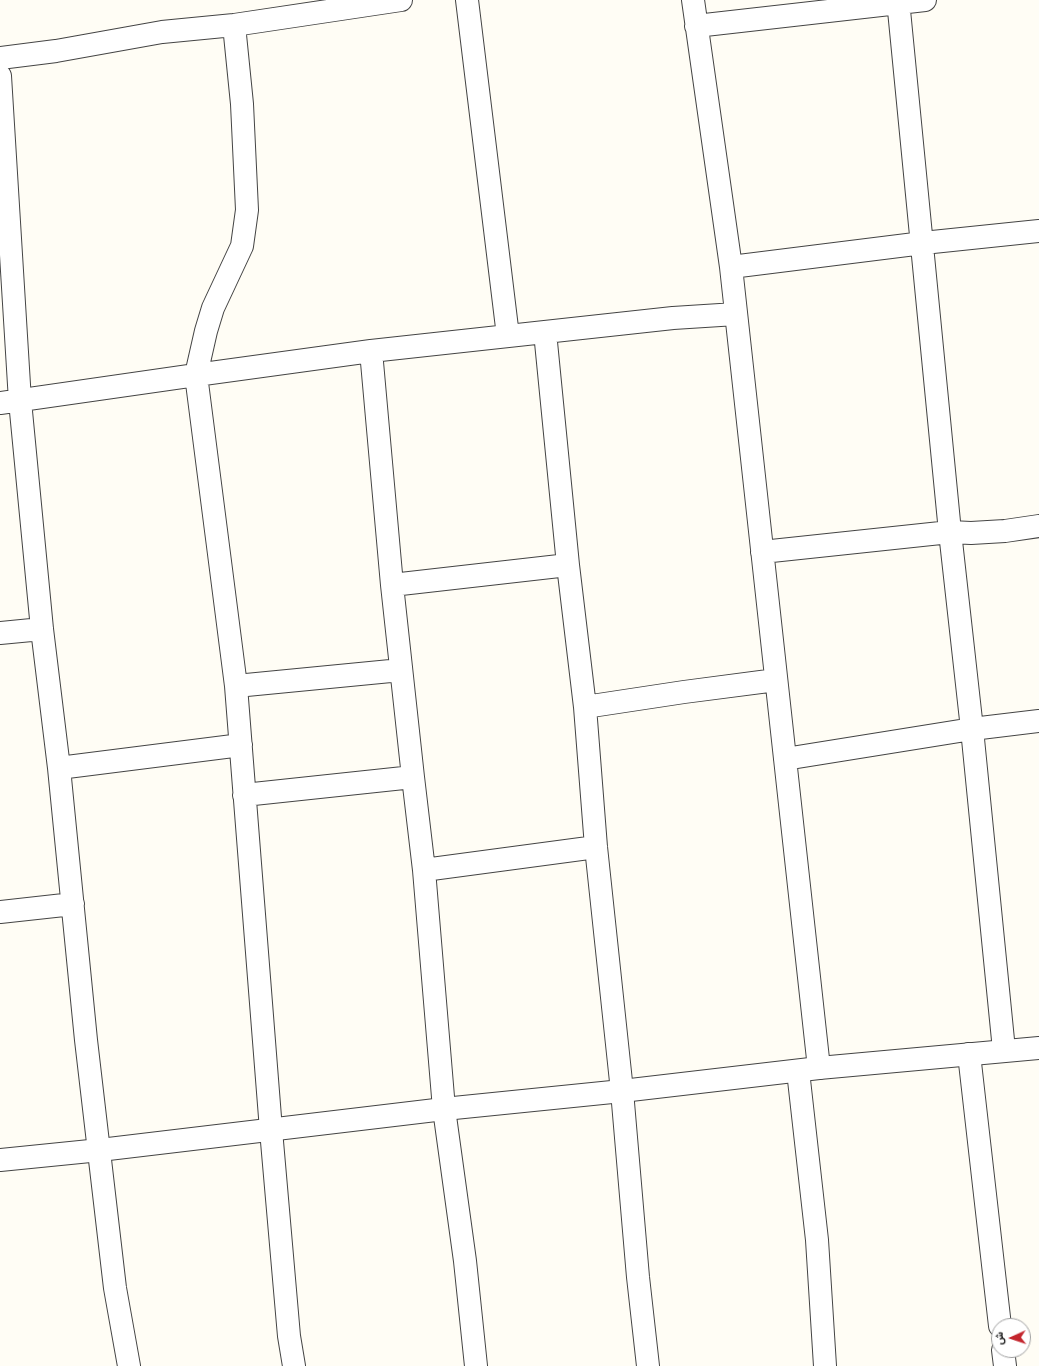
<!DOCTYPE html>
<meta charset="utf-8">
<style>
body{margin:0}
#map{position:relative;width:1039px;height:1366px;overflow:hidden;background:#fffdf5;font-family:"Roboto Serif",Vazirmatn,serif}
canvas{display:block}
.north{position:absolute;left:991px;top:1318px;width:40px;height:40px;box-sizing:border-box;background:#fff;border:1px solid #a0a0a0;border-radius:50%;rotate:267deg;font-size:11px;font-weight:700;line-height:16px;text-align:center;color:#111}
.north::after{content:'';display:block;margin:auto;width:14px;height:18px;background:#c4262e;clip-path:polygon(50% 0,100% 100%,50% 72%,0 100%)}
</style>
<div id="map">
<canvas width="1039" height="1366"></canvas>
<div class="north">ش</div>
</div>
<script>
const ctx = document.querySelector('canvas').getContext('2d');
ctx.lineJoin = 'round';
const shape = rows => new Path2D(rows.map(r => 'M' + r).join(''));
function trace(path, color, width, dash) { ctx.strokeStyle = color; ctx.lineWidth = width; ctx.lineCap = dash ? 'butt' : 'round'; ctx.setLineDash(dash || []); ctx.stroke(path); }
const minor = shape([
 [467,0,508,336],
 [693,0,731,267,819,1068],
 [898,0,950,532,972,729,1004,1050],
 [234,25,242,104,247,210,242,246,213,308,206,331,196,375,236,686,271,1130,289,1336,294,1366],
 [696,26,925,0],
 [0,58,56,51,162,32,234,25,401,0],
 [0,76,20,401,42,629,59,768,86,1040,115,1288,129,1366],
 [731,267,923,243,1039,231],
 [545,332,568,565,585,707,596,847,622,1091,638,1277,648,1366],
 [371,351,392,585,413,777,424,870,444,1109,465,1261,476,1366],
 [0,403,196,375,371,351,673,318,736,314],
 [762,552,950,532,971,533,1005,531,1039,526],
 [392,585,568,565],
 [0,633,42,629],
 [236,686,401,670],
 [585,707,684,692,776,680],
 [785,759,972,729,1039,721],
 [59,768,241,745],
 [244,795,413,777],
 [424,870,596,847],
 [0,912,73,904],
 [969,1054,1000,1326],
 [798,1071,817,1240,825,1366],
 [1003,1350,1005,1366]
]);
const tertiary = shape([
 [0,1160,100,1150,444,1109,622,1091,819,1068,1039,1048]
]);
trace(minor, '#444', 24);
trace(tertiary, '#444', 24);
trace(minor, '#fff', 22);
trace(tertiary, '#fff', 22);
</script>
